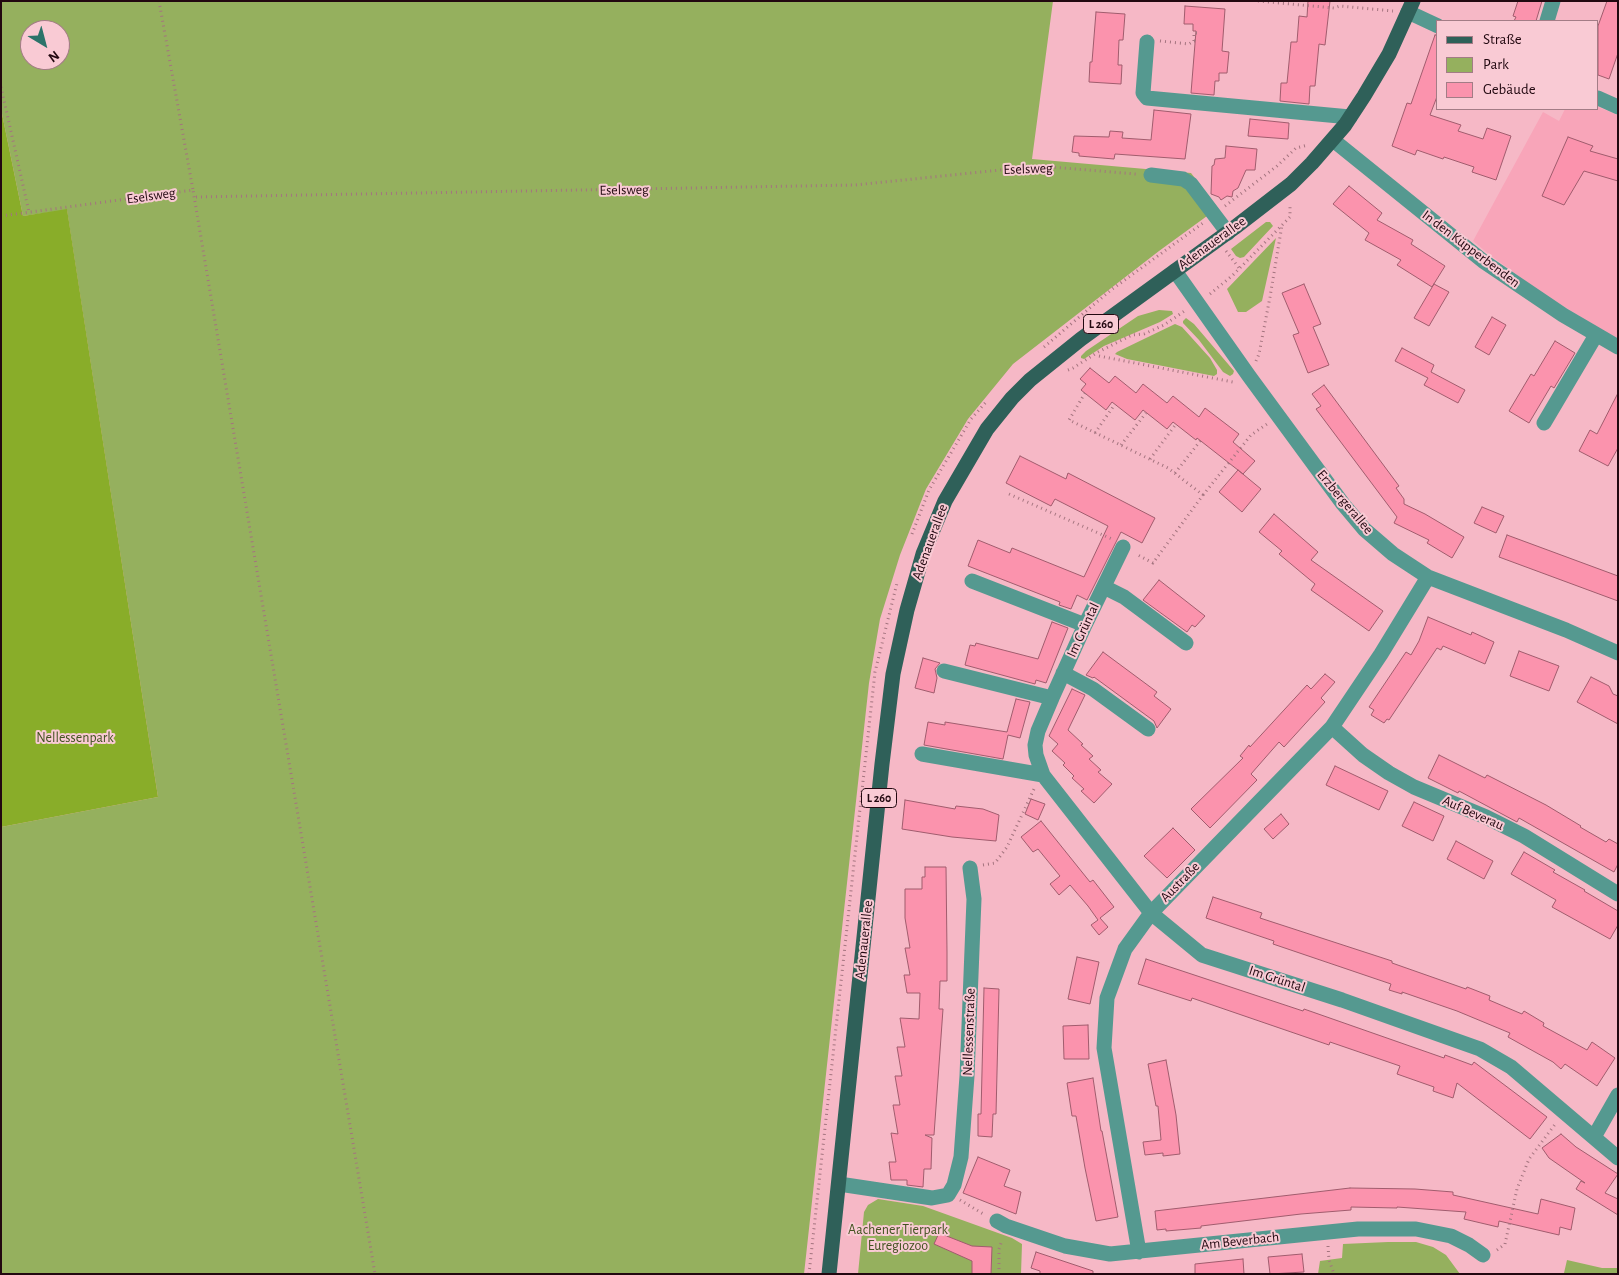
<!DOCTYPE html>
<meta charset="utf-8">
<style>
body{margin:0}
#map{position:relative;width:1619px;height:1275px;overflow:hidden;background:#f6b8c6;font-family:"Alegreya Sans",sans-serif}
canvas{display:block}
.frame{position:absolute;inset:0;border:2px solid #220810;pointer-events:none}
.legend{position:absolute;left:1436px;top:20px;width:162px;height:90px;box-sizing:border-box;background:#f9cad4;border:1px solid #a37c86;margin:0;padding:6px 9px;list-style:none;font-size:15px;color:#220810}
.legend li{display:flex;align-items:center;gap:10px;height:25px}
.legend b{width:25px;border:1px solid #a37c86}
.north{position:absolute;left:20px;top:20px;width:50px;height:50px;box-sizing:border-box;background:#f9cad4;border:1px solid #a37c86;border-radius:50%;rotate:143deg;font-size:14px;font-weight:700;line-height:20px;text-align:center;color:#220810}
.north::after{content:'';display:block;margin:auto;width:18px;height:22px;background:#2c736a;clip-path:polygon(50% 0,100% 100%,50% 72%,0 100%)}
</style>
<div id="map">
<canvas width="1619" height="1275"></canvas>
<div class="frame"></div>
<ul class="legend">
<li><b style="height:6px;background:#2f6059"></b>Straße</li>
<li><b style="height:14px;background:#95b05e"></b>Park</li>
<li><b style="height:14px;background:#fb93ad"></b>Gebäude</li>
</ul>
<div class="north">N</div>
</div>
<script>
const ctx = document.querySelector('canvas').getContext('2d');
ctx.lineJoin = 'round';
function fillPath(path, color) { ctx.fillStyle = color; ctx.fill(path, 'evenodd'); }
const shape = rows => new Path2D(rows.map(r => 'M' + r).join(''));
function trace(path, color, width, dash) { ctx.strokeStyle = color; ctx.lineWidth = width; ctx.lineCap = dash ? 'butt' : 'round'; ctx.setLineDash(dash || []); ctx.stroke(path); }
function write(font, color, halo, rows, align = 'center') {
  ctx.font = font + ' "Alegreya Sans",sans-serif'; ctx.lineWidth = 4; ctx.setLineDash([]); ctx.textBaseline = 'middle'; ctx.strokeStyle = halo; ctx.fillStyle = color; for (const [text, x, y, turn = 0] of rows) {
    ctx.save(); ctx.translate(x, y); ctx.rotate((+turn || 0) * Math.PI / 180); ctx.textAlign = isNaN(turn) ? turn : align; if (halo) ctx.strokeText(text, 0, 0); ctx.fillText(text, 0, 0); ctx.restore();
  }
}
const built = shape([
 [1598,107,1618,115,1618,340,1539,291,1490,255,1473,241,1543,112,1559,121,1565,109,1598,109]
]);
const green = shape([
 [1,1,1053,1,1032,159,1191,173,1218,208,1159,251,1013,364,968,419,926,489,900,555,880,619,869,683,804,1274,1,1274,1,827,158,797,67,210,23,216,1,109],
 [30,30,60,30,60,60,30,60],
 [1266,222,1270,222,1273,226,1244,257,1240,258,1236,256,1231,249],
 [1276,238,1262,301,1246,312,1238,312,1227,289],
 [1159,310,1172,311,1173,314,1160,322,1104,346,1084,359,1081,358,1081,356,1086,351,1138,316],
 [1186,318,1194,324,1234,371,1233,374,1230,376,1223,372,1199,340,1183,323,1183,321],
 [1175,324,1182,327,1210,358,1217,370,1217,374,1214,376,1127,359,1115,354,1117,352],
 [878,1199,923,1206,1012,1238,1022,1244,1021,1274,858,1274,864,1212,868,1205],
 [1388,1242,1416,1242,1433,1247,1446,1255,1460,1274,1318,1274,1320,1261,1342,1258,1343,1244],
 [1567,1260,1602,1268,1618,1268,1618,1274,1557,1274,1564,1273]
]);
const forest = shape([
 [1,109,23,216,67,209,158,797,1,827]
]);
const building = shape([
 [1308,1,1330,1,1325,45,1319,44,1315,86,1310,86,1309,104,1280,101,1281,83,1287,83,1291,42,1297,42,1299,16,1307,17,1308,1],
 [1518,1,1542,1,1536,21,1514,21,1516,17,1513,16,1518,1],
 [1607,1,1618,1,1618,53,1609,79,1598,75,1598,26,1607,1],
 [1185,6,1225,9,1222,51,1229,52,1227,73,1219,73,1219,81,1215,81,1214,95,1191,93,1196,31,1193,31,1193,24,1184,24,1185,6],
 [1096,12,1125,14,1123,40,1119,40,1118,65,1122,65,1121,84,1089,82,1090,62,1092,62,1096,12],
 [1435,35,1438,35,1438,94,1430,115,1461,125,1458,131,1483,139,1487,128,1511,136,1496,180,1472,172,1474,167,1444,157,1443,159,1417,150,1415,155,1392,146,1407,103,1411,104,1435,35],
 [1154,110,1191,114,1185,159,1115,154,1114,159,1079,156,1079,153,1072,152,1074,136,1109,137,1110,131,1123,132,1122,138,1151,140,1154,110],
 [1250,119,1289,123,1288,139,1248,136,1250,119],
 [1568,137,1593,146,1590,151,1618,159,1618,181,1584,171,1564,205,1542,196,1568,137],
 [1226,146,1257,149,1255,170,1246,170,1238,188,1233,191,1232,197,1227,196,1221,200,1219,197,1211,194,1212,166,1214,165,1215,159,1225,158,1226,146],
 [1349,186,1382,213,1377,220,1413,240,1411,244,1445,266,1432,287,1397,265,1401,260,1365,240,1369,233,1333,204,1349,186],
 [1304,284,1321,324,1313,327,1329,365,1308,373,1293,335,1299,333,1282,293,1304,284],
 [1434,284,1449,292,1429,326,1414,318,1434,284],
 [1492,317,1506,325,1489,355,1475,347,1492,317],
 [1555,341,1575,353,1554,388,1551,386,1529,423,1509,411,1531,374,1534,376,1555,341],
 [1402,348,1434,365,1431,372,1465,390,1458,403,1424,385,1428,378,1395,361,1402,348],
 [1090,368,1109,383,1115,376,1136,393,1143,384,1167,403,1173,396,1199,417,1205,408,1239,434,1233,442,1255,461,1243,474,1197,438,1196,440,1173,422,1167,429,1143,410,1135,420,1112,402,1106,410,1081,390,1086,384,1080,379,1090,368],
 [1324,385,1399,486,1396,488,1404,499,1404,504,1425,514,1464,537,1452,558,1427,543,1429,540,1394,523,1397,517,1316,409,1321,406,1312,394,1324,385],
 [1618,393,1618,448,1608,466,1579,451,1590,430,1597,434,1618,393],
 [1020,456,1066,479,1068,473,1155,518,1142,543,1121,532,1087,600,1077,595,1071,609,1059,605,1060,602,968,566,978,540,1010,553,1012,548,1084,577,1108,526,1055,499,1051,506,1006,483,1020,456],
 [1238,470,1261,489,1242,512,1219,492,1238,470],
 [1482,507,1504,516,1496,533,1474,523,1482,507],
 [1274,514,1318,552,1311,560,1383,611,1369,631,1311,590,1315,584,1279,554,1282,551,1259,532,1274,514],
 [1507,535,1618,576,1618,601,1499,557,1507,535],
 [1159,580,1205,616,1195,627,1192,625,1187,632,1143,600,1159,580],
 [1428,617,1471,635,1472,632,1494,642,1485,664,1443,646,1441,650,1437,648,1389,720,1387,719,1384,723,1371,715,1374,710,1369,707,1406,652,1411,655,1419,641,1428,617],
 [1052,622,1068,628,1046,683,1036,680,1035,684,965,665,970,645,975,646,976,643,1038,659,1052,622],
 [1519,651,1559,666,1549,691,1510,676,1519,651],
 [1103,652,1157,692,1154,696,1171,709,1157,728,1154,721,1094,677,1093,678,1086,675,1103,652],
 [923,658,940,663,935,669,937,678,934,693,915,688,923,658],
 [1325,674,1335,682,1321,698,1325,702,1284,747,1279,742,1251,774,1257,780,1210,828,1191,809,1243,758,1240,756,1249,745,1250,747,1307,685,1311,689,1325,674],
 [1591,677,1609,686,1613,694,1618,696,1618,724,1577,702,1591,677],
 [1072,689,1085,695,1068,730,1083,744,1081,745,1093,756,1089,759,1101,770,1098,772,1112,784,1094,803,1081,791,1084,789,1072,778,1074,776,1063,765,1065,763,1052,751,1058,744,1049,736,1072,689],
 [1016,699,1030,702,1020,738,1008,735,1003,759,924,745,928,722,945,725,945,722,1007,732,1016,699],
 [1439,755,1485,778,1487,775,1546,805,1581,826,1580,827,1606,842,1609,839,1618,844,1618,864,1614,872,1519,818,1517,822,1459,791,1458,793,1428,778,1439,755],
 [1335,766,1388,791,1379,810,1326,785,1335,766],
 [1031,799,1045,804,1038,820,1025,814,1031,799],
 [905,800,955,809,956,806,983,809,999,815,996,841,952,837,902,829,905,800],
 [1414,802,1444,816,1433,841,1402,826,1414,802],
 [1281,814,1289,824,1273,839,1264,829,1281,814],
 [1041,821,1090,882,1093,880,1114,907,1100,918,1108,927,1099,935,1091,925,1098,920,1088,906,1070,885,1059,895,1050,884,1060,876,1038,849,1033,852,1021,837,1041,821],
 [1173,828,1195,850,1167,878,1144,856,1173,828],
 [1456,841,1493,861,1484,879,1447,859,1456,841],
 [1524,852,1555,870,1553,872,1585,890,1584,891,1618,911,1618,925,1610,939,1552,907,1556,900,1511,874,1524,852],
 [925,867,946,867,947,952,947,981,940,981,939,1009,943,1009,934,1135,925,1135,932,1138,931,1169,924,1169,923,1187,907,1185,907,1180,891,1180,889,1162,896,1162,891,1133,898,1134,893,1105,900,1105,895,1076,902,1076,897,1047,905,1047,900,1018,919,1019,920,993,907,993,904,975,910,975,905,948,910,948,905,918,905,889,922,889,922,877,925,877,925,867],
 [1213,897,1262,913,1260,918,1392,961,1392,963,1466,989,1467,987,1490,996,1489,1000,1522,1014,1524,1011,1544,1023,1543,1026,1587,1050,1592,1042,1615,1058,1597,1086,1565,1064,1561,1069,1553,1062,1508,1037,1510,1033,1457,1011,1402,992,1402,994,1389,990,1391,984,1273,944,1274,941,1206,918,1213,897],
 [1077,957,1099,962,1090,1004,1068,999,1077,957],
 [1146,959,1303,1011,1304,1009,1444,1058,1445,1055,1472,1065,1474,1062,1547,1117,1530,1139,1457,1083,1453,1098,1433,1091,1434,1087,1397,1074,1400,1066,1330,1042,1329,1045,1192,998,1191,1001,1138,984,1146,959],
 [984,988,999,989,996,1114,993,1114,992,1137,978,1136,978,1114,981,1114,984,988],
 [1088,1025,1089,1059,1064,1059,1063,1026,1088,1025],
 [1166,1060,1176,1115,1180,1154,1163,1156,1163,1153,1145,1155,1143,1142,1161,1140,1158,1106,1156,1106,1148,1064,1166,1060],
 [1093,1078,1101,1131,1102,1131,1118,1217,1096,1221,1085,1168,1076,1116,1072,1116,1067,1083,1093,1078],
 [1561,1134,1576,1147,1618,1174,1605,1193,1618,1199,1618,1215,1576,1189,1581,1181,1585,1183,1549,1158,1542,1148,1561,1134],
 [978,1157,1010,1170,1004,1186,1021,1192,1016,1214,963,1193,978,1157],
 [1350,1188,1415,1189,1453,1192,1453,1195,1538,1214,1541,1199,1575,1208,1571,1230,1560,1227,1559,1235,1499,1221,1498,1227,1464,1219,1466,1212,1397,1207,1397,1208,1351,1207,1351,1210,1301,1214,1201,1226,1201,1228,1166,1231,1166,1229,1157,1230,1155,1211,1350,1188],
 [939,1233,972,1246,992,1247,991,1274,972,1274,972,1261,934,1244,939,1233],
 [1036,1252,1093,1271,1093,1274,1040,1274,1040,1271,1031,1268,1036,1252],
 [1302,1254,1304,1272,1270,1274,1268,1257,1302,1254],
 [1243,1259,1244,1274,1195,1274,1195,1264,1243,1259]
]);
const path = shape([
 [159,1,193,190],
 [1258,1,1334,8,1340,6,1393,11],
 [1160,41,1189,44,1194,41,1199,41],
 [1194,41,1194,33,1199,33],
 [1,87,29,212],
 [196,197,855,185,1039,166,1136,174],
 [1225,206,1277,166,1296,148,1308,145],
 [1,216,193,190,375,1274],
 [1226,251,1239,268],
 [1210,294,1233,275,1290,217,1290,204],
 [1044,347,1111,290,1203,223],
 [1099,356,1233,382],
 [1256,361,1259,354,1270,297,1282,225],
 [1068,370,1073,368,1098,352,1132,335,1144,334,1164,325,1186,310],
 [1085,393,1069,420,1168,468,1203,495,1153,563,1136,554],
 [1095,433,1115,404],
 [1121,445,1146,413],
 [1150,459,1176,424],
 [1175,473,1201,440],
 [1009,494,1112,539],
 [1203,495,1251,435,1267,424],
 [912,534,929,490,971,419,987,401],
 [983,865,995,863,1007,847,1034,789],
 [960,1200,985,1215],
 [1328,1246,1329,1260,1334,1274],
 [1497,1250,1505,1244,1517,1189,1529,1159,1556,1123],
 [809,1274,875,672,897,583],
 [999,1274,999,1249,1002,1240]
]);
const minor = shape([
 [1408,12,1438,26],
 [1547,21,1553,1],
 [1147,42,1143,93,1147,98,1350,117],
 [1598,98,1618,107],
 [1333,140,1483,261,1563,315,1618,347],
 [1151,175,1183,179,1191,184,1228,233],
 [1175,271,1249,376,1343,504,1364,529,1393,554,1428,577,1566,630,1618,653],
 [1544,423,1596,335],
 [1123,547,1085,625,1052,698,1038,731,1035,745,1036,755,1043,775,1151,913,1202,955,1342,1000,1480,1049,1511,1067,1618,1158],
 [972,581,1085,625],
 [1104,587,1124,597,1186,643],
 [944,671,1052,698],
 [1063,673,1093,689,1148,729],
 [1332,727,1363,755,1389,773,1414,787,1486,817,1524,836,1618,894],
 [922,754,1043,775],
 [1594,1137,1618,1095],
 [839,1184,932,1198,948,1195,954,1185,961,1157,967,1076,974,899,970,868],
 [997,1221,1006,1226,1065,1246,1110,1254,1358,1229,1416,1229,1451,1236,1469,1245,1483,1255],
 [1139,1252,1104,1048,1107,998,1125,949,1151,913,1332,727,1381,654,1428,577]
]);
const major = shape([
 [829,1274,882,764,893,674,907,610,923,554,945,501,987,429,1012,398,1030,380,1081,339,1234,228,1291,184,1312,163,1345,125,1364,96,1389,54,1413,1]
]);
const shields = [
 [1101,324,35],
 [879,798,35]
];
const shieldNames = [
 ["L 260",1101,324],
 ["L 260",879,798]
];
const streetNames = [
 ["Eselsweg",1028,169,-2],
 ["Eselsweg",624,190,-1],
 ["Eselsweg",151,196,-8],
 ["Adenauerallee",1212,243,-36],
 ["In den Küpperbenden",1471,249,37],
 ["Erzbergerallee",1345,502,50],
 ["Adenauerallee",930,542,-70],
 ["Im Grüntal",1083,630,-65],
 ["Auf Beverau",1473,813,24],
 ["Austraße",1180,882,-46],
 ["Adenauerallee",864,940,-84],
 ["Im Grüntal",1277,979,18],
 ["Nellessenstraße",969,1032,-88],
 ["Am Beverbach",1240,1241,-6]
];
const parkNames = [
 ["Nellessenpark",75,738],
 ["Aachener Tierpark",898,1230],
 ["Euregiozoo",898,1246]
];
fillPath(built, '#f8a5b9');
fillPath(green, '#95b05e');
fillPath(forest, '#89ad29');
fillPath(building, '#fb93ad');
trace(building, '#a05c6d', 1);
trace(path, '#a4747f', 3, [1, 4]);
trace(minor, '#559990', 15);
trace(major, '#2f6059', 15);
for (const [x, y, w] of shields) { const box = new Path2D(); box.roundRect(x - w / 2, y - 9.5, w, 19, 4); ctx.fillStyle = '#f9cad4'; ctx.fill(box); trace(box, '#220810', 1); }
write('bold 12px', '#220810', null, shieldNames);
write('14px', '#220810', '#f9cad4', streetNames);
write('14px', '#435321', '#f9cad4', parkNames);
</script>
